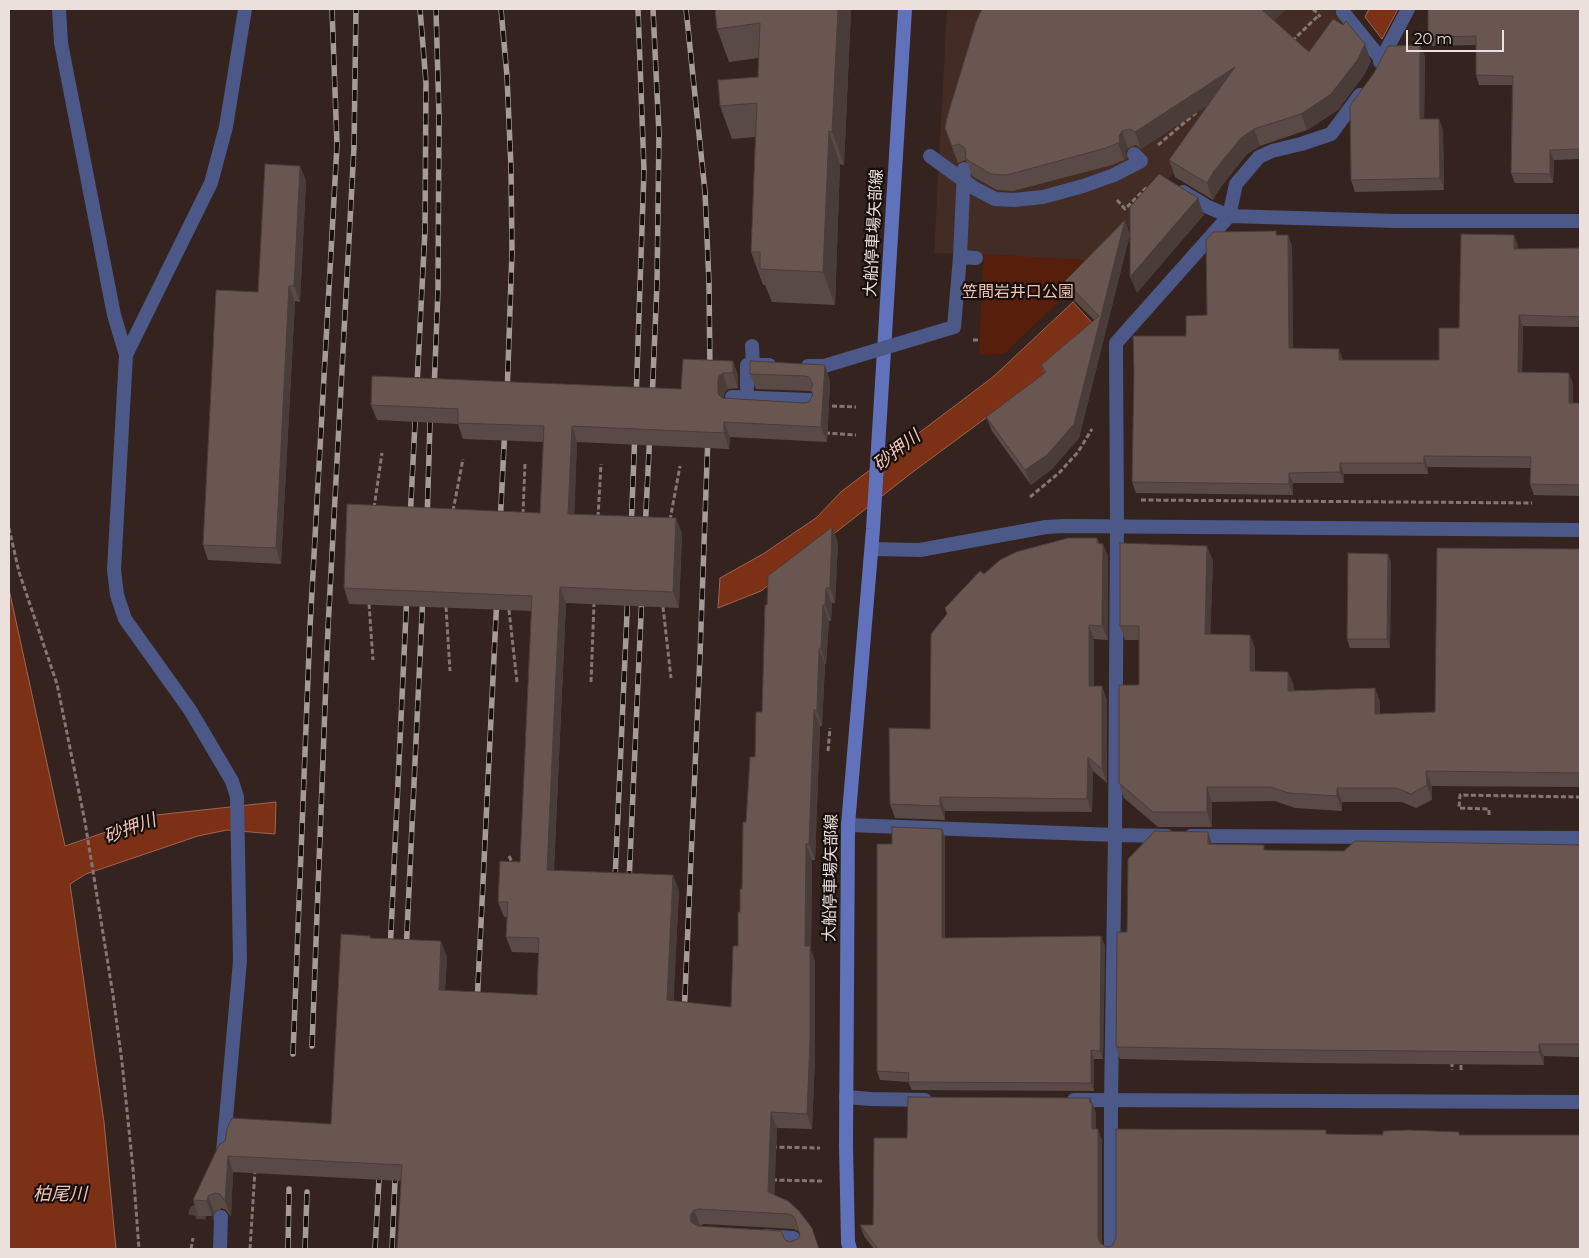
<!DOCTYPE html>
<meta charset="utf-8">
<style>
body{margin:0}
#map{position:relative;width:1589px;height:1258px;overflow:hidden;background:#34231e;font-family:Montserrat,sans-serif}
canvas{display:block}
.frame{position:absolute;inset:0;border:10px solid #ece0dc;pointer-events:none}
.scale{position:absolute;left:1406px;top:30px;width:98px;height:22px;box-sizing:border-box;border:2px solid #ece0dc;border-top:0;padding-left:6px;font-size:15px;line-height:18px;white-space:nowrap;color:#ece0dc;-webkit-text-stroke:4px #160f0c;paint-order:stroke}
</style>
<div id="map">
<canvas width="1589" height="1258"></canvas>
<div class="frame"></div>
<div class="scale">20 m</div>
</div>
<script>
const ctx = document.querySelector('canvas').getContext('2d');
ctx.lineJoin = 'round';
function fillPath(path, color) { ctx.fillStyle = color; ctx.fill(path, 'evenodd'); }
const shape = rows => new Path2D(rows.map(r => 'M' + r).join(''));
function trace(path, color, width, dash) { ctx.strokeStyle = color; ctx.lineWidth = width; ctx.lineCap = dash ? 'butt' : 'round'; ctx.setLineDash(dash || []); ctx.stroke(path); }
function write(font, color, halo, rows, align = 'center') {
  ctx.font = font + ' Montserrat,"Noto Sans JP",sans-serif'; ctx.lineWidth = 4.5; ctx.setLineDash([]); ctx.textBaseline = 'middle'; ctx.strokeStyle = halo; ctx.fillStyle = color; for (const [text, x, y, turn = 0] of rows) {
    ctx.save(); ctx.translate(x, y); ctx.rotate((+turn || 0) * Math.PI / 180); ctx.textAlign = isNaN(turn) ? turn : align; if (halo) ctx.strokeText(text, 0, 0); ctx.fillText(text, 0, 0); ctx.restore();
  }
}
const built = shape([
 [947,9,1355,9,1338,32,1177,169,1101,261,934,253]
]);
const green = shape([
 [983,254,1101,261,1004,354,979,355]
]);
const water = shape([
 [1369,9,1398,9,1382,39,1365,17,1369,9],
 [1073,302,1096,327,1036,381,914,471,761,591,718,608,720,578,763,554,816,518,842,491,993,377,1073,302],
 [9,589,65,846,156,815,276,802,275,834,227,830,198,836,86,874,70,884,104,1122,116,1249,9,1249,9,589]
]);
const pedestrianTunnel = shape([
 [195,1216,196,1212,221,1213]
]);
const path = shape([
 [1313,9,1319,15],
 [1292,41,1319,15,1320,17],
 [1158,145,1197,112],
 [1117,200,1125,209,1147,187],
 [973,340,979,340],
 [832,406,856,407],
 [825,433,856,435],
 [1030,497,1059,473,1078,452,1092,429],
 [1141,500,1532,503],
 [374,508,382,453],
 [453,511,463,459],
 [523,514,525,463],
 [598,517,601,464],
 [670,520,680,466],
 [9,528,19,572,57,684,85,822,113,995,122,1062,133,1169,139,1249],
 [369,604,373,660],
 [446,607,450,671],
 [663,607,671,678],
 [509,610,517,682],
 [591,682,594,604],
 [828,751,830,728],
 [1489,815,1489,809,1459,808,1460,795,1580,797],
 [509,856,513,864],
 [1452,1062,1452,1070],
 [1461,1070,1461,1061],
 [772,1147,820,1148],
 [772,1180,822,1181],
 [191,1249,193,1238],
 [250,1249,255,1170]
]);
const pedestrian = shape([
 [1343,12,1381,59],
 [930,156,974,188,995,199,1014,200,1043,197,1083,186,1114,175,1141,161,1134,154],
 [1183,192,1208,207,1229,216],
 [960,257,976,258],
 [752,346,753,365],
 [732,397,810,400],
 [765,1236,793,1238,797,1249],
 [220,1249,221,1217],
 [1111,1249,1111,1101,1115,835]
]);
const minor = shape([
 [59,9,61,43,114,315,126,355],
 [1380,62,1408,9],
 [1229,216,1396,221,1580,221],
 [848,825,1115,835,1167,836],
 [1115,835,1117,526,1116,343,1229,216,1236,184,1259,157,1272,151,1301,144,1331,134,1360,95],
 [1191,836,1580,838],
 [846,1097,871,1099,925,1100],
 [1074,1100,1580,1102],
 [223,1152,240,961,237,797,232,781,190,710,125,619,117,595,114,570,126,355,211,183,226,127,245,9]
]);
const tertiary = shape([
 [872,549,920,550,1046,527,1065,526,1580,530]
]);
const secondary = shape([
 [850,1249,848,1242,846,1146,848,825,873,529,905,9]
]);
const rail = shape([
 [501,9,507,76,511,168,512,252,507,396],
 [686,9,705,192,709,283,710,373],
 [636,401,644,170,638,9],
 [652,401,657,284,659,134,653,9],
 [410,520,425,230,426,83,420,9],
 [427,521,430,423,434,392,438,290,439,116,436,9],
 [500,526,505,426],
 [631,531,635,431],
 [645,531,650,431],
 [615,880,628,591],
 [629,882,642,593],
 [390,952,407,592],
 [406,953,423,593],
 [477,1005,497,596],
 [684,1017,700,655,708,435],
 [312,1046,328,628,354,147,356,9],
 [293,1054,310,627,337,145,332,9],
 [288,1249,289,1189],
 [305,1249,307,1192],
 [375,1249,379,1179],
 [392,1249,395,1180]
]);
const pedestrianBridge = shape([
 [808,366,824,366,954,327,960,257,964,169],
 [747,388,747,365,769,365]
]);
const wall = shape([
 [851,9,844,165,840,164,835,305,772,302,765,285,763,285,751,252,755,137,732,139,720,106,758,77,759,58,729,62,717,29],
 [1580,9,1580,159,1554,160,1553,183,1515,183,1511,173,1512,85,1479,85,1476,75,1476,45,1432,46,1428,37],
 [1274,20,1309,52,1371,61,1364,75,1338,110,1307,130,1260,146,1247,154,1220,188,1213,200,1175,177,1169,160,1208,105,1141,149,1136,145,1128,148,1125,152,1127,158,1124,160,1112,165,1013,191,997,190,972,176,967,162,965,160,958,163,945,128],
 [1420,45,1425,57,1424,119,1439,119,1443,131,1444,190,1355,192,1351,180],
 [300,166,306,181,300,302,295,301,281,564,208,560,203,545,258,292],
 [1130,234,1079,438,1052,469,1031,485,992,431,986,417,1044,374,1041,365,1094,320,1070,296,1065,281],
 [1277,235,1288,235,1292,246,1293,348,1343,360,1439,360,1459,328,1514,235,1518,246,1518,249,1580,248,1580,327,1523,326,1522,372,1573,384,1573,403,1580,403,1580,496,1534,495,1530,484,1530,468,1428,467,1428,474,1344,474,1344,483,1293,483,1293,495,1136,493,1132,482,1186,336,1207,315],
 [733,361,738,376,738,388,728,389,725,392,723,398,804,403,809,402,813,395,812,392,810,391,756,389,750,374,750,361,830,381,827,442,730,437,729,449,577,442,574,514,676,518,682,534,679,608,566,603,554,870,679,890,673,1001,731,1007,738,946,746,822,762,712,767,605,832,527,838,543,835,603,832,603,831,621,829,621,826,664,825,664,822,726,820,726,815,860,812,860,811,950,815,962,815,1056,812,1129,777,1128,774,1195,788,1201,819,1249,401,1181,233,1172,231,1217,226,1210,221,1208,214,1212,212,1216,198,1216,193,1200,219,1145,331,1124,370,936,371,938,447,957,445,991,537,995,539,953,512,952,506,937,507,917,504,917,498,902,520,862,532,611,349,604,344,588,540,513,544,442,463,439,458,424,377,420,371,405,681,389],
 [704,1224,793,1229,798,1231,800,1235,798,1239,790,1242,785,1240,699,1226],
 [1097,538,1099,543,1103,544,1108,557,1108,640,1094,639,1094,686,1102,686,1107,700,1107,783,1093,771,1092,812,945,811,945,820,895,818,890,804,930,729,947,614,984,574],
 [1580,549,1580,787,1432,786,1432,800,1416,808,1402,802,1342,802,1342,811,1295,808,1275,801,1212,802,1212,827,1158,827,1124,798,1119,783,1139,685,1139,640,1125,640,1120,626,1213,560,1210,634,1250,635,1255,649,1255,671,1288,672,1294,686,1294,691,1375,688,1380,702,1380,714,1435,712],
 [1388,554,1391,563,1390,648,1350,648,1347,639],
 [942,829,945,837,945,938,1105,945,1103,1059,1094,1059,1094,1091,912,1090,908,1082,880,1080,877,1071,892,844],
 [1212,844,1266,850,1344,851,1580,845,1580,1057,1544,1056,1544,1065,1304,1063,1120,1059,1116,1047,1127,932],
 [1090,1098,1096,1113,1096,1129,1102,1140,1102,1245,1107,1247,1112,1246,1327,1134,1460,1135,1580,1249,874,1249,864,1236,860,1225,873,1225,907,1138]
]);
const shadedWall = shape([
 [838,9,851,9,844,165,832,132],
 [1263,9,1287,9,1268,26,1262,10],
 [1365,44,1371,61,1364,75,1338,110,1307,130,1301,114],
 [1420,45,1425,57,1424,131,1420,119],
 [1235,67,1241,84,1141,149,1135,132],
 [1439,119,1443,131,1444,190,1440,178],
 [1254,129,1260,146,1247,154,1220,188,1213,200,1207,183,1214,171,1241,138],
 [829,131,840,164,835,305,823,272],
 [1122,131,1128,148,1125,152,1127,158,1124,160,1118,143,1119,136],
 [1550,150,1554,160,1553,183,1550,174],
 [300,166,306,181,300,302,294,286],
 [1198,198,1204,215,1137,293,1130,277],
 [1125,220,1130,234,1079,438,1052,469,1031,485,1025,470,1074,424],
 [1288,235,1292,246,1293,359,1289,348],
 [1514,235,1518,246,1518,260,1514,249],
 [289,286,295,301,281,564,276,548],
 [1519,315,1523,326,1522,383,1518,372],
 [1339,349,1343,360,1339,360],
 [733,361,738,376,738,388,733,373],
 [825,365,830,381,827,442,821,427],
 [723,373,728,389,725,392,723,396,724,410,718,394,718,381,719,376],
 [1569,373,1573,384,1573,414,1569,403],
 [724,422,730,437,729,449,724,433],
 [572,426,577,442,574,529,568,514],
 [1424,456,1428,467,1428,474,1424,463],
 [1340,463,1344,474,1344,483,1340,472],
 [1289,473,1293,483,1293,495,1289,484],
 [676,518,682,534,679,608,673,592],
 [832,527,838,543,835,603,830,588],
 [1103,544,1108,557,1108,640,1102,626],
 [1207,546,1213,560,1210,649,1205,634],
 [1388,554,1391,563,1390,648,1387,639],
 [560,587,566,603,553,885,547,870],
 [826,588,832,603,831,621,825,605],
 [823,605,829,621,826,664,821,649],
 [1089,625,1094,639,1094,699,1089,686],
 [1250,635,1255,649,1255,685,1250,671],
 [819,649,825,664,822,726,817,710],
 [1288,672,1294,686,1293,705,1288,691],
 [1102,686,1107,700,1107,783,1102,769],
 [1375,688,1380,702,1380,728,1375,714],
 [814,710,820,726,815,860,809,844],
 [1088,757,1093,771,1092,812,1087,799],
 [1426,771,1432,786,1432,800,1427,785],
 [1207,787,1212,802,1212,827,1207,812],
 [1337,788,1342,802,1342,811,1337,796],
 [940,797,945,811,945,820,940,806],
 [942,829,945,837,945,946,942,938],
 [1208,832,1212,844,1208,844],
 [806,844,812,860,811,950,815,962,815,1056,812,1129,807,1114,805,946],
 [673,875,679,890,673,1016,667,1000],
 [1101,936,1105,945,1103,1059,1100,1051],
 [441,941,447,957,444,1006,439,990],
 [1539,1044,1544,1056,1544,1065,1539,1052],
 [1091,1050,1094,1059,1094,1091,1091,1083],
 [1090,1098,1096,1113,1096,1140,1092,1129],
 [771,1112,777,1128,774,1208,768,1192],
 [1098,1129,1102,1140,1102,1249,1098,1238],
 [228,1156,233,1172,231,1217,225,1201],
 [208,1196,214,1212,212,1216,207,1201],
 [694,1210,700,1225,695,1232,691,1222,690,1216]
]);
const building = shape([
 [715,9,838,9,832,132,829,131,823,272,760,269,760,252,751,252,757,103,720,106,718,80,758,77,760,23,717,29,715,9],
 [982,9,1263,9,1262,10,1309,52,1333,19,1343,25,1346,21,1365,44,1358,59,1331,94,1301,114,1254,129,1241,138,1214,171,1207,183,1169,160,1235,67,1135,132,1130,129,1122,131,1119,136,1120,142,1118,143,1106,148,1007,175,991,174,966,159,965,148,959,144,952,146,945,128,948,114,976,22,982,9],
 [1428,9,1580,9,1580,149,1550,150,1550,174,1511,173,1513,76,1476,75,1476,36,1428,37,1428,9],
 [1420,45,1420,119,1439,119,1440,178,1351,180,1350,106,1374,73,1388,46,1420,45],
 [265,164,300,166,294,286,289,286,276,548,203,545,216,290,258,292,265,164],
 [1159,174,1198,198,1130,277,1130,207,1159,174],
 [1125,220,1074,424,1047,455,1025,470,986,417,1046,372,1041,365,1099,316,1065,281,1125,220],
 [1276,231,1276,235,1288,235,1289,348,1339,349,1339,360,1439,360,1439,328,1459,328,1461,234,1514,235,1514,249,1580,248,1580,317,1519,315,1518,372,1569,373,1569,403,1580,403,1580,485,1530,484,1531,457,1424,456,1424,463,1340,463,1340,472,1289,473,1289,484,1132,482,1134,371,1133,336,1186,336,1186,316,1207,315,1206,240,1213,232,1276,231],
 [683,359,733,361,733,373,723,373,719,376,718,381,718,394,722,398,804,403,809,402,813,395,811,389,813,384,809,377,805,376,750,374,750,361,825,365,821,427,724,422,724,433,572,426,568,514,676,518,673,592,560,587,547,870,673,875,667,1000,731,1007,733,946,738,946,738,912,740,912,740,889,742,889,743,822,746,822,750,757,755,757,756,712,762,712,765,605,767,605,768,576,832,527,830,588,826,588,825,605,823,605,821,649,819,649,817,710,814,710,809,844,806,844,805,946,810,946,810,1041,807,1114,771,1112,768,1192,788,1201,799,1211,812,1228,819,1249,397,1249,402,1165,228,1156,225,1201,220,1194,215,1193,208,1196,207,1201,193,1200,219,1145,225,1141,227,1129,232,1118,331,1124,341,934,370,936,370,938,441,941,439,990,537,995,539,938,506,937,508,902,498,902,500,861,520,862,532,596,344,588,347,504,540,513,544,426,458,423,458,409,371,405,372,376,681,389,683,359],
 [699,1209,788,1214,792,1215,795,1219,800,1235,798,1239,790,1242,785,1240,781,1231,698,1226,691,1222,690,1216,694,1210,699,1209],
 [1068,538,1097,538,1097,543,1103,544,1102,626,1089,625,1089,686,1102,686,1102,769,1088,757,1087,799,940,797,940,806,890,804,889,728,930,729,931,634,947,614,945,608,980,571,984,574,1000,560,1016,552,1068,538],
 [1120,543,1207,546,1205,634,1250,635,1250,671,1288,672,1288,691,1375,688,1375,714,1435,712,1437,548,1580,549,1580,773,1426,771,1427,785,1411,794,1397,788,1337,788,1337,796,1289,793,1270,787,1207,787,1207,812,1153,812,1119,783,1119,685,1139,685,1139,626,1120,626,1120,543],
 [1348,553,1388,554,1387,639,1347,639,1348,553],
 [892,827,942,829,942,938,1101,936,1100,1051,1091,1050,1091,1083,908,1082,909,1073,877,1071,877,844,892,844,892,827],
 [1155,831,1208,832,1208,844,1264,845,1264,850,1344,851,1355,841,1580,845,1580,1044,1539,1044,1539,1052,1299,1050,1116,1047,1117,932,1127,932,1128,859,1155,831],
 [908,1097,1090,1098,1090,1103,1092,1103,1092,1129,1098,1129,1098,1238,1100,1243,1107,1247,1112,1246,1116,1238,1116,1129,1326,1130,1326,1134,1383,1135,1383,1131,1409,1130,1459,1132,1459,1135,1580,1135,1580,1249,878,1249,860,1225,873,1225,874,1138,907,1138,908,1097]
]);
const streetNames = [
 ["大船停車場矢部線",874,233,-87],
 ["大船停車場矢部線",831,878,-89]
];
const parkNames = [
 ["笠間岩井口公園",1018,292]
];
const waterNames = [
 ["砂押川",897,451,-38],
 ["砂押川",130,829,-20],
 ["柏尾川",60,1195]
];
fillPath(built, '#422c24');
fillPath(green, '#561e0b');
fillPath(water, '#7c3117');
trace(water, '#9e6652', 1);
trace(pedestrianTunnel, '#503f3a', 14, [14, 7]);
trace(path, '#857672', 3, [5, 2.5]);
trace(pedestrian, '#4c5887', 14);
trace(minor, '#4c5887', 14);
trace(tertiary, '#4c5887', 14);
trace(secondary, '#6072bc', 14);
trace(rail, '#a89b96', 5.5);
trace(rail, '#160f0c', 4, [11]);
trace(pedestrianBridge, '#4c5887', 14);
fillPath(wall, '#5a4a45');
fillPath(shadedWall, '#4a3c38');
fillPath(building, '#695650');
trace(building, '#4a3c38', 1);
write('16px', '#ece0dc', '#160f0c', streetNames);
write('16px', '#f1c3b4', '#160f0c', parkNames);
write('italic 18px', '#f3c5b7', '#160f0c', waterNames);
</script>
